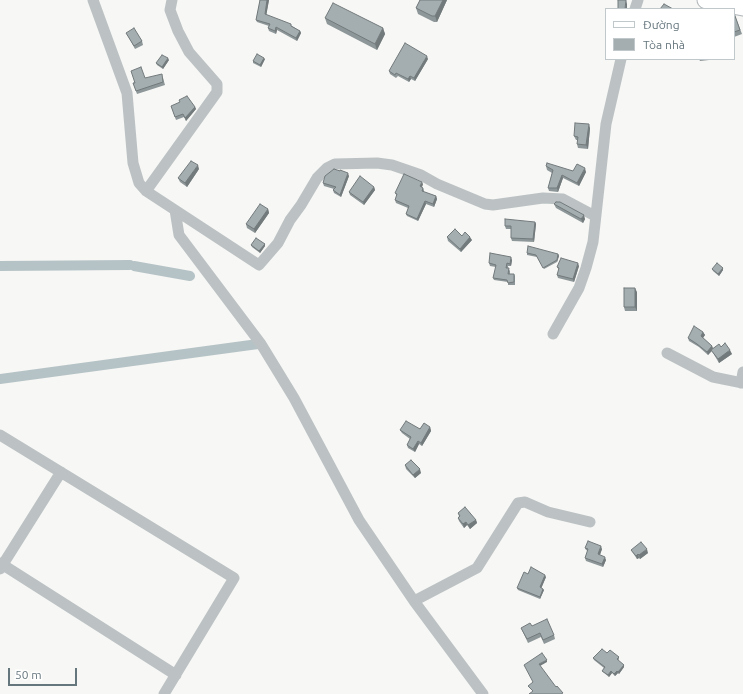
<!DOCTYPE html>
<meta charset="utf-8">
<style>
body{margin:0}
#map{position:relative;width:743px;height:694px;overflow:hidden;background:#f7f7f5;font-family:Ubuntu,sans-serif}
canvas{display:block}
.legend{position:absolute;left:605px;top:8px;width:130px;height:52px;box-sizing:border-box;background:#fff;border:1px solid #c1c8cb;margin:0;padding:5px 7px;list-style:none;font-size:12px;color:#65767d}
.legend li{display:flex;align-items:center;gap:8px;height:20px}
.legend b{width:20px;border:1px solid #c1c8cb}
.scale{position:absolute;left:8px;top:668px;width:69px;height:18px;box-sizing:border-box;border:2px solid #65767d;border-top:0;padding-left:5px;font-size:12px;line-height:14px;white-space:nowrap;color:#65767d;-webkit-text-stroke:3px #fff;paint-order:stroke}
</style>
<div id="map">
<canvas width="743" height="694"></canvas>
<ul class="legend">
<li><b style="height:5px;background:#fff"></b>Đường</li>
<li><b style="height:11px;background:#a4aeb1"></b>Tòa nhà</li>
</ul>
<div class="scale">50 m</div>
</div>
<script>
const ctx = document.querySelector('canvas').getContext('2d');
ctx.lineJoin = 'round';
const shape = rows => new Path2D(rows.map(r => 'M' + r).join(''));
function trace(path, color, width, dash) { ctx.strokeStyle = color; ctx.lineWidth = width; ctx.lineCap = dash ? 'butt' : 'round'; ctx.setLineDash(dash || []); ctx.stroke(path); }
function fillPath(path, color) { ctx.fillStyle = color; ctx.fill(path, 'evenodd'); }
const canal = shape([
 [0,266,130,265],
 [134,266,190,276],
 [0,379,258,344]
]);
const street = shape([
 [93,0,127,93,133,163,139,183,146,191,175,210,179,235,261,344,294,398,359,520,414,601,483,694],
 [635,9,638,0],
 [146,191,217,92,217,84,189,52,178,31,170,10,172,0],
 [175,210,259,265,278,243,290,220,301,205,317,178,327,168,335,164,377,163,392,165,421,175,437,184,485,204,493,205,543,198,563,199,595,216],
 [553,334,579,288,586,268,593,242,606,124,621,59],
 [667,353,713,377,743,383],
 [741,383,743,372],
 [0,435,234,578,164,694],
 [0,563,176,675],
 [0,569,61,472],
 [414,601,477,568,518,503,525,502,548,512,590,522]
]);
const primary = shape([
 [706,0,743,7]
]);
const wall = shape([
 [260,0,269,0,266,15,292,26,300,31,301,33,297,41,277,30,276,34,269,31,268,28,269,26,257,22,256,20],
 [420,0,447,0,437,22,434,22,418,14,416,8],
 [734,13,742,34,734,37],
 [325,18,383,28,385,34,377,50,327,24],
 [126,33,142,41,143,45,135,49,128,36],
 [265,59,261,67,253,63,253,61],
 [428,59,415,81,411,79,409,82,398,76,396,78,390,74,389,71],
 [699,59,709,59,709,60,700,61],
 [169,60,163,69,157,65,156,63],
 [145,78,163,78,165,85,137,94,133,83],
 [171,106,195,107,196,109,186,121,184,117,176,120],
 [590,128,588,149,578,148,577,144,578,140,576,140,574,136],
 [546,166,573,171,586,172,579,186,563,178,558,192,549,191,548,188,552,173,547,170],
 [199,169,187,187,180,182,178,178],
 [349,176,341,197,334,193,333,190,334,189,324,186,323,183],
 [423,184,422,187,423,188,424,190,424,192,436,196,437,199,434,207,426,204,418,221,407,216,406,214,408,208,396,203,395,200,397,196,395,193],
 [374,187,375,190,364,205,350,195,349,192],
 [554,204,585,219,583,223,556,208],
 [268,209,269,213,255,233,247,228,246,224],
 [535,222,536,224,534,242,512,241,511,238,511,229,506,229,505,226],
 [462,236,472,240,461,252,448,241,447,237],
 [265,244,265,246,260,253,252,247,251,245],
 [527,253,558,254,559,256,557,262,544,269,537,257,527,255],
 [512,260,511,266,508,266,508,268,510,271,510,274,514,274,515,276,515,285,508,285,508,282,494,280,493,278,496,267,490,266,489,263],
 [579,266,574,282,558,278,557,275,559,270,557,267],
 [723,268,723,270,719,276,713,271,712,269],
 [637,292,637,311,625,311,624,307],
 [703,332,705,335,703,338,712,346,713,348,721,347,732,354,719,363,713,353,712,351,708,355,699,347,689,341,688,338],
 [430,427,431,431,422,446,419,444,415,452,408,448,407,445,410,439,402,433,400,430],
 [405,465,421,473,415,478,406,469],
 [458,513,476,520,477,523,470,529,467,525,464,528,459,521,458,518,459,516],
 [585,548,602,549,600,555,606,560,603,567,586,561,585,558,588,551,586,550],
 [631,550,648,553,640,559,639,558,637,559],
 [528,574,546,577,541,588,544,590,540,599,518,590,517,588],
 [532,626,554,635,555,639,544,644,541,637,528,643,521,628],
 [607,653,619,657,619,659,618,661,624,665,624,667,619,674,618,673,615,676,612,673,609,677,603,672,602,671,604,668,594,660,593,658]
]);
const shadedWall = shape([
 [267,0,269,0,266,17,265,14],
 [443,0,447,0,437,22,435,16],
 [626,0,627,4,627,9,625,9],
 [276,27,277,30,276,34,275,31],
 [383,28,385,34,377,50,375,44],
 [300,31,301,33,297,41,296,38],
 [427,56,428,59,415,81,414,78],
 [168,58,169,60,163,69,162,67],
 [264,58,265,59,261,67,260,65],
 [410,76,411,79,409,82,408,79],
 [195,107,196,109,186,121,185,118],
 [589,124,590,128,588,149,586,145],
 [198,165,199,169,187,187,185,183],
 [585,168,586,172,579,186,577,183],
 [348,173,349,176,341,197,340,195],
 [562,175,563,178,558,192,557,188],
 [422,182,423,184,421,189,420,186],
 [374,187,375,190,364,205,363,202],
 [436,196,437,199,434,207,433,204],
 [425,201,426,204,418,221,417,219],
 [268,209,269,213,255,233,254,229],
 [584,215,585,219,583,223,581,219],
 [535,222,536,224,534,242,533,239],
 [470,237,472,240,461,252,460,249],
 [265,244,265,246,260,253,259,251],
 [558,254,559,256,557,262,557,260],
 [511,257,512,260,511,266,510,264],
 [578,263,579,266,574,282,573,279],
 [723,268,723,270,719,276,718,274],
 [635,288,637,292,637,311,635,307],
 [703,332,705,335,702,339,701,336],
 [712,346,713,349,708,355,707,352],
 [730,350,732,354,719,363,718,359],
 [430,427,431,431,422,446,421,443],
 [418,441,419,444,415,452,413,449],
 [420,469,421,473,415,478,413,475],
 [476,520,477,523,470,529,468,525],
 [466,522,467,525,464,528,463,524],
 [601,546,602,549,599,557,598,554],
 [647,549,648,553,640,559,639,555],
 [638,554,639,558,637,559,636,556],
 [605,557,606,560,603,567,602,564],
 [545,575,546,577,541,589,540,587],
 [543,589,544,590,540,599,540,597],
 [547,660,547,662,540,666,539,664],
 [624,665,624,667,619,674,618,672],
 [611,671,612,673,609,677,608,675],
 [617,671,618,673,615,676,614,674]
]);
const building = shape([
 [260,0,267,0,265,14,291,24,291,26,300,31,296,38,276,27,275,31,268,28,270,24,256,20,260,0],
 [420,0,443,0,435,16,432,16,416,8,420,0],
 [618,0,626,0,625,9,618,9,618,0],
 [333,3,383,28,375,44,325,18,333,3],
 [664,4,673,9,660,9,664,4],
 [734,13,740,30,734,32,734,13],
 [134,28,142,41,134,46,126,33,134,28],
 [405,43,427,56,414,78,410,76,408,79,396,73,395,75,389,71,405,43],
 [257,54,264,58,260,65,253,61,257,54],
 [162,55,168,58,162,67,156,63,162,55],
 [141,67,145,78,162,74,163,82,136,91,133,83,135,83,131,71,141,67],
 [187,96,195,107,185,118,183,114,175,117,171,106,180,102,179,100,187,96],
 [575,123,589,124,586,145,577,144,578,137,574,136,575,123],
 [191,161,198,165,185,183,178,178,191,161],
 [547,163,573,171,577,164,585,168,577,183,562,175,557,188,548,188,553,170,546,166,547,163],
 [334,169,340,171,340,170,348,173,340,195,333,190,336,187,323,183,325,176,334,169],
 [404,174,422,182,420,186,423,188,422,191,436,196,433,204,425,201,417,219,406,214,409,206,395,200,397,194,395,193,404,174],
 [360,176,374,187,363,202,349,192,360,176],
 [556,202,560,202,584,215,581,219,554,204,556,202],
 [260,204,268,209,254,229,246,224,260,204],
 [505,219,535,222,533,239,511,238,511,226,505,226,505,219],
 [455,229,462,236,465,232,470,237,460,249,447,237,455,229],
 [256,238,265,244,259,251,251,245,256,238],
 [528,246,558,254,557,260,543,268,536,255,527,253,528,246],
 [490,253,511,257,510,264,507,263,506,268,509,268,508,274,514,274,514,282,508,283,507,280,493,278,496,265,489,263,490,253],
 [561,258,578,263,573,279,557,275,559,268,557,267,561,258],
 [717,263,723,268,718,274,712,269,717,263],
 [624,288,635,288,635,307,624,307,624,288],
 [694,326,703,332,701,336,712,346,707,352,697,344,688,338,694,326],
 [725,343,730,350,718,359,711,350,719,344,721,347,725,343],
 [406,421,420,429,424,423,430,427,421,443,418,441,413,449,407,445,411,437,400,430,406,421],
 [411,460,420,469,413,475,405,465,411,460],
 [465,507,476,520,468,525,466,522,463,524,458,518,460,516,458,513,465,507],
 [588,541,601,546,598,554,605,557,602,564,585,558,588,549,585,548,588,541],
 [641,542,647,549,639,555,638,554,636,556,631,550,641,542],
 [531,567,545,575,540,587,543,589,540,597,517,588,524,572,528,574,531,567],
 [547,619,554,635,543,640,540,633,527,639,521,628,530,623,532,626,547,619],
 [602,649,607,653,610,650,619,657,617,659,624,665,618,672,617,671,614,674,611,671,608,675,602,671,605,667,593,658,602,649],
 [542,653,547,660,539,664,556,687,557,686,563,693,561,694,529,694,533,691,528,686,533,682,524,665,542,653]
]);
trace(canal, '#b6c3c6', 10);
trace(primary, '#b0b6b9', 19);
trace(street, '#bcc2c4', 11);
trace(primary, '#fff', 17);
fillPath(wall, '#8d9698');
fillPath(shadedWall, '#737a7c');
fillPath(building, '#a4aeb1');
trace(building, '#737a7c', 1);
</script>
